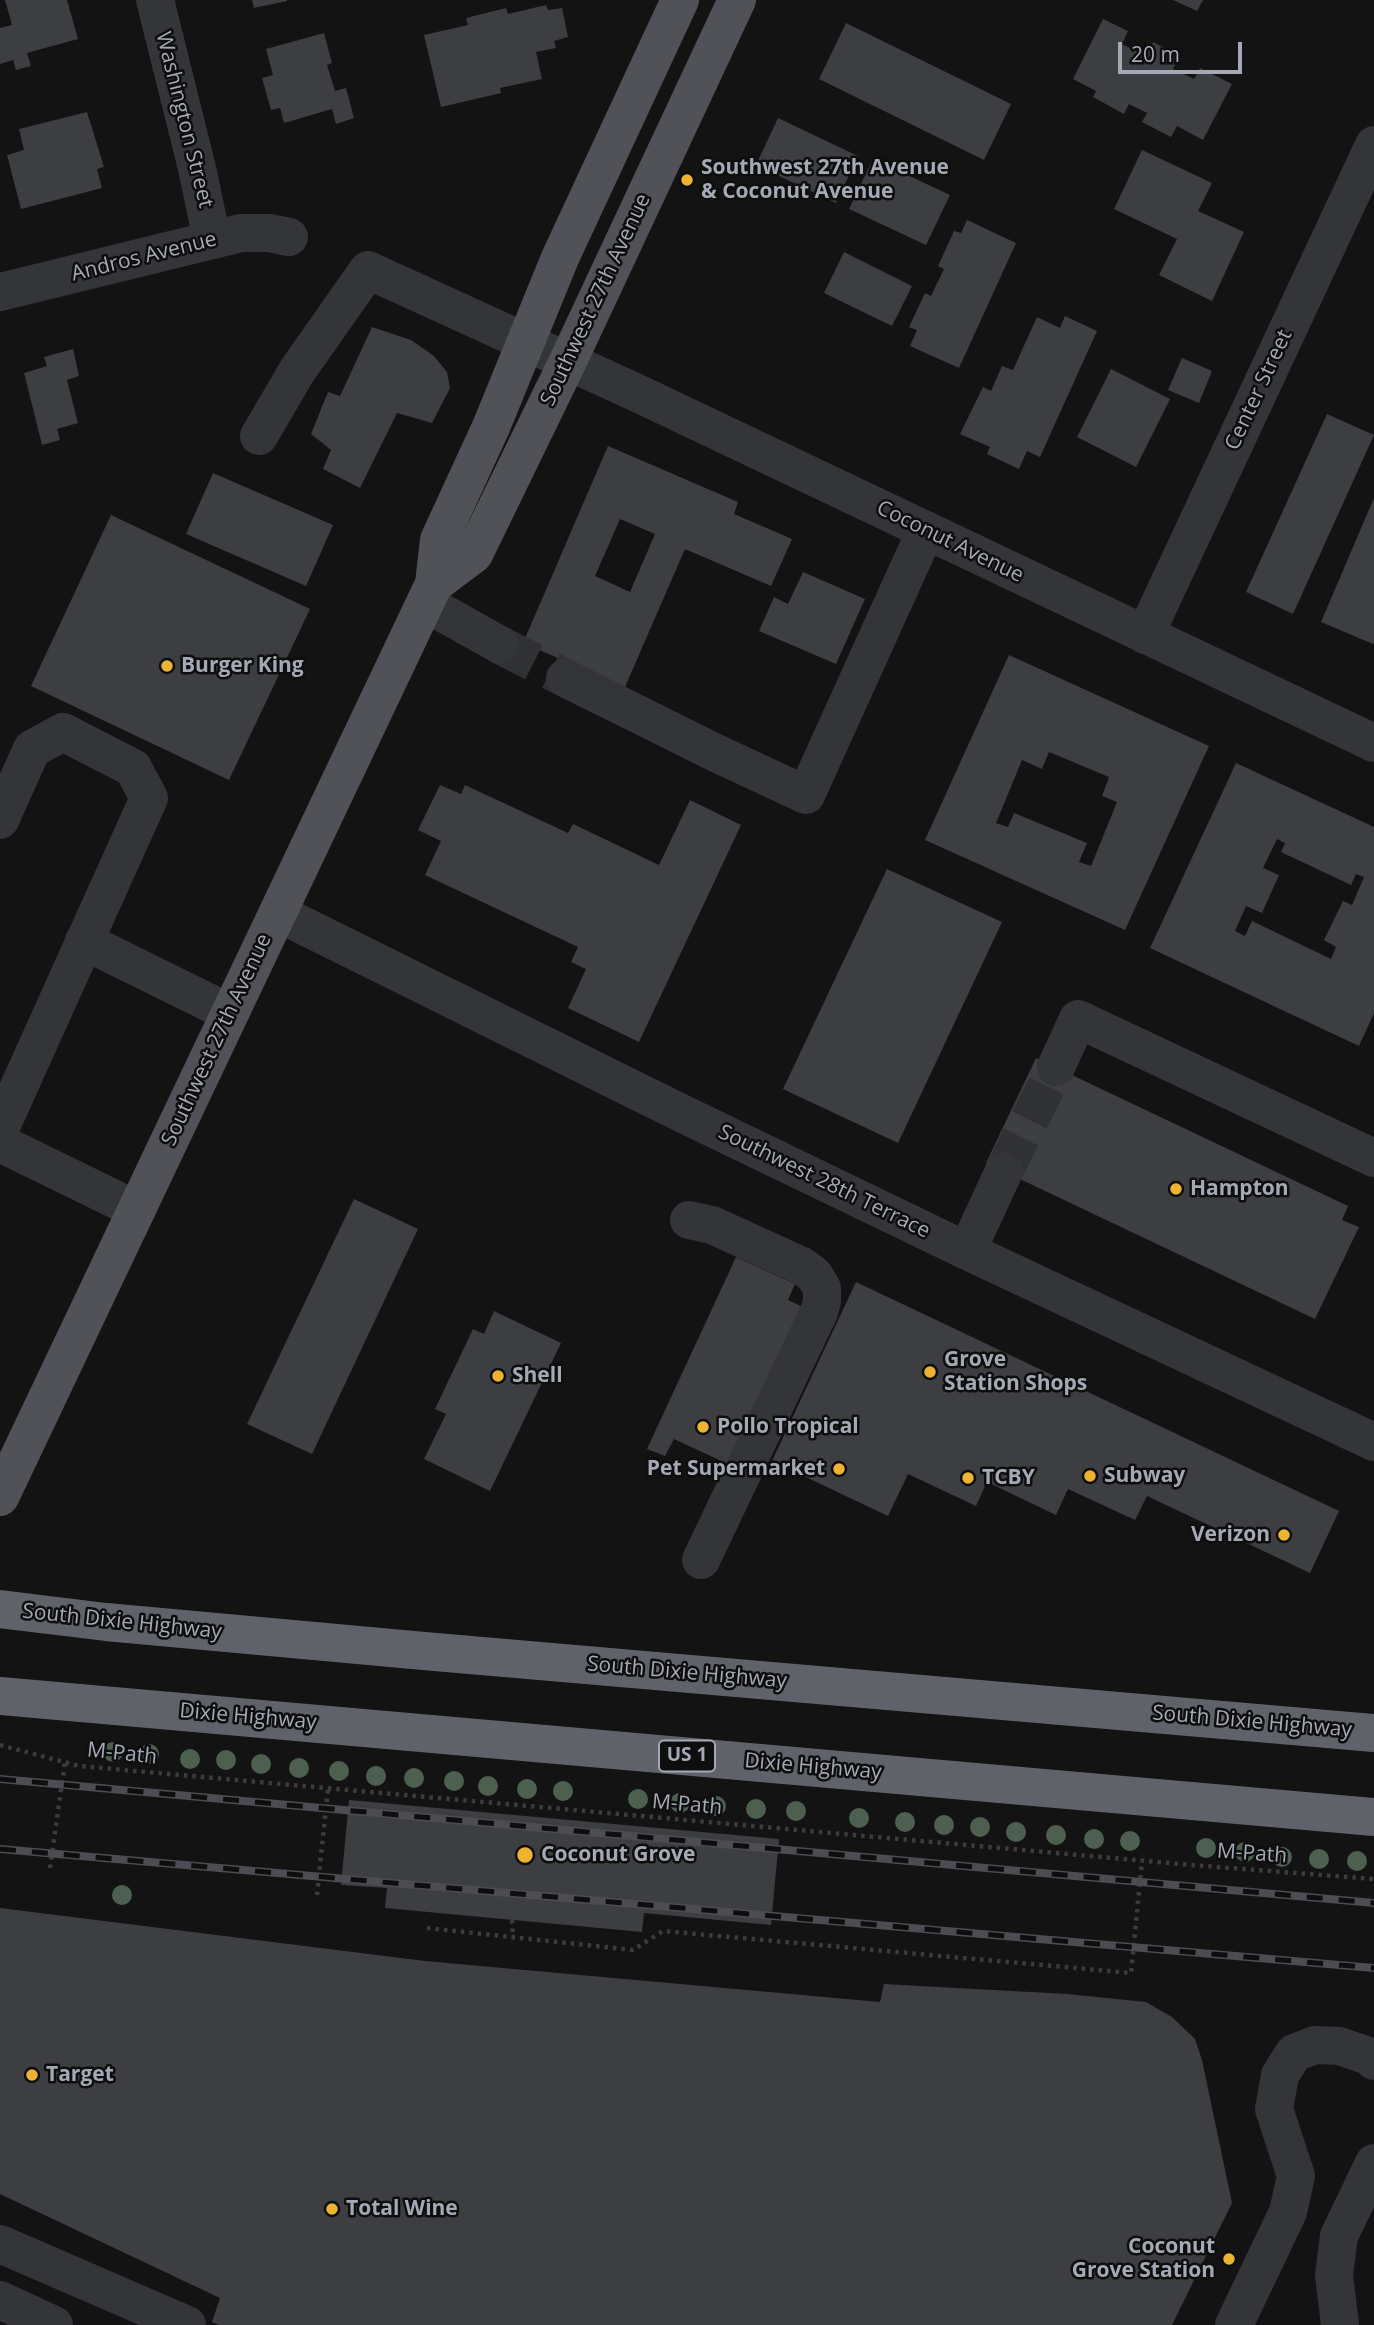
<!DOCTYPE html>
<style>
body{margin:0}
#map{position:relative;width:1374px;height:2325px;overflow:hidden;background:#131314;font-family:"Open Sans",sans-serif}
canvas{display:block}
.scale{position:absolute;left:1118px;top:42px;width:124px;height:32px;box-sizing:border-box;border:4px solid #a5a9b5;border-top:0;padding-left:9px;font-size:21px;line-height:24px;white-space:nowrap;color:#a5a9b5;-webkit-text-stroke:5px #0e0e0f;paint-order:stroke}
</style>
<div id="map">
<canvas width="1374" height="2325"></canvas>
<div class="scale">20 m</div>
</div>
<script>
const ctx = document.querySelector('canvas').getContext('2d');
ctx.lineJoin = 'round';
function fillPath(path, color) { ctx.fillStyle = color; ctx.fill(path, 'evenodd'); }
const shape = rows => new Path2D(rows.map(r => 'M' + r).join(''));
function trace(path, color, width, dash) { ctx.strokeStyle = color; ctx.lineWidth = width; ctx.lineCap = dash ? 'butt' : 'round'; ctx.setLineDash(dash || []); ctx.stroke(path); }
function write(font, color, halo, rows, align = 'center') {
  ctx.font = font + ' "Open Sans",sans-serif'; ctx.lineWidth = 5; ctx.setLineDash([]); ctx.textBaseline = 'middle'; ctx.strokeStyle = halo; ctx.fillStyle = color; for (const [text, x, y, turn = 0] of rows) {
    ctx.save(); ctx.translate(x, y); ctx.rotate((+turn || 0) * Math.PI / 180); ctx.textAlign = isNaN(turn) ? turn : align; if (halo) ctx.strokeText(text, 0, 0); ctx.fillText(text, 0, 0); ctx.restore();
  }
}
const building = shape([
 [5,0,67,0,78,39,27,53,31,66,16,70,13,60,0,64,0,28,12,25],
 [252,0,287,0,287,1,254,8],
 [1173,0,1203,0,1197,11],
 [546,5,548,10,562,8,568,37,554,41,556,48,536,52,542,79,500,88,501,93,441,107,424,35,468,25,466,18,506,8,508,14],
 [1103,19,1128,31,1122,44,1146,56,1153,42,1180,56,1173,69,1194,79,1200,68,1232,84,1203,140,1177,126,1171,137,1142,122,1147,113,1129,104,1124,114,1093,97,1096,91,1073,79],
 [846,23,1011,104,984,160,819,79],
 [324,33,332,63,327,65,335,91,346,88,354,118,336,124,332,109,284,123,280,108,271,110,262,78,273,75,266,49],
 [87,112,104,167,97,169,102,188,21,209,7,155,24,150,19,129],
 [778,118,858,156,836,203,756,165],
 [1142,150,1212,183,1198,211,1244,232,1212,301,1159,275,1177,239,1114,209],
 [873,159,950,195,926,245,849,209],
 [967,220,1016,243,959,368,910,346,917,330,909,327,925,293,931,296,944,269,938,266,954,231,961,233],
 [844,252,912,286,892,326,824,293],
 [1065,316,1097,331,1040,457,1027,451,1019,469,987,454,990,447,960,434,983,387,991,391,1002,366,1013,370,1037,317,1060,328],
 [372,327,411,340,434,356,447,372,450,388,432,423,397,413,360,488,323,469,331,450,311,434,328,392,340,396],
 [73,349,79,376,67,380,78,423,57,429,60,440,42,445,24,373,47,366,44,357],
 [1182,358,1212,371,1199,403,1168,390],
 [1111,369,1170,399,1136,467,1077,437],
 [1327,414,1374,435,1293,614,1246,592],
 [608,446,738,502,734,514,792,539,771,586,685,549,625,687,523,643],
 [620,519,655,534,630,592,595,576],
 [213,473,333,525,306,586,186,534],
 [1374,498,1374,642,1373,644,1321,622],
 [111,515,310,609,229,780,31,686],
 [803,572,865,599,836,664,759,631,774,597,788,604],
 [1009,655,1209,746,1125,930,925,840],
 [1049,752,1109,777,1102,796,1117,802,1091,866,1079,862,1087,843,1014,813,1008,827,996,823,1022,760,1042,769],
 [1236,763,1374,827,1374,1013,1359,1046,1150,948],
 [1277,839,1285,843,1281,852,1351,885,1356,874,1364,877,1352,905,1343,901,1324,940,1336,947,1331,959,1252,921,1245,936,1235,931,1246,906,1262,913,1279,875,1263,868],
 [440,785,461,794,465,785,568,833,573,824,659,865,690,800,741,825,639,1042,568,1008,586,969,571,962,578,947,425,875,441,841,418,830],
 [887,869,1002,922,898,1143,783,1089],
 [1036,1058,1348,1206,1342,1220,1359,1227,1315,1319,986,1163],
 [354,1199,418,1229,312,1454,247,1424],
 [736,1257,795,1284,788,1300,803,1307,730,1465,674,1439,665,1456,647,1449],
 [856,1282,1339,1511,1310,1573,1147,1496,1135,1520,1068,1489,1056,1515,987,1482,976,1506,908,1474,888,1516,772,1461],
 [494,1311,561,1343,490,1491,424,1459,446,1414,435,1409,473,1329,484,1334],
 [349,1800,779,1839,771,1925,644,1913,642,1932,385,1908,387,1888,341,1885],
 [0,1908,425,1961,880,2002,884,1984,1067,1994,1146,2002,1172,2017,1195,2039,1202,2060,1232,2203,1172,2325,219,2325,212,2322,220,2298,0,2194]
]);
const minorTunnel = shape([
 [500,645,565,678],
 [1004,1171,1056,1067]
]);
const path = shape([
 [0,1745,79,1766,1191,1865,1374,1879],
 [50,1868,65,1762],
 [317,1895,328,1788],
 [512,1920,513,1937],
 [427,1928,633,1950,663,1931,1131,1973,1142,1861]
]);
const minor = shape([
 [155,0,197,168,212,240],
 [0,292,241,233,269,233,289,237],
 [259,436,297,371,368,270,635,392,1374,743],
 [425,603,500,645],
 [1145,635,1374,145],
 [565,678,716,753,806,795,926,530],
 [0,820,32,749,63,732,133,768,149,798,0,1129],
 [278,913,677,1111,967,1251,1374,1442],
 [84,941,230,1013],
 [1056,1067,1078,1019,1374,1158],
 [0,1143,137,1210],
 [689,1220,712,1225,802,1266,814,1275,822,1288,822,1301,819,1312,701,1560],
 [967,1251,1004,1171],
 [0,2244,187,2325],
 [0,2300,54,2325],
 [1234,2325,1288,2212,1296,2176,1274,2109,1280,2075,1294,2053,1315,2045,1339,2046,1369,2056,1374,2061],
 [1340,2325,1334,2275,1339,2236,1374,2163]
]);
const major = shape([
 [434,584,474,554,568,361,737,0],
 [0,1497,434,584,439,540,491,427,560,258,680,0]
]);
const highway = shape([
 [0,1609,106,1622,424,1651,1374,1733],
 [0,1696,1374,1817]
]);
const rail = shape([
 [0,1779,1374,1903],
 [0,1849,1374,1968]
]);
const trees = [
 [113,1752],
 [149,1754],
 [190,1759],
 [226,1760],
 [261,1764],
 [299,1768],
 [339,1771],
 [376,1776],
 [414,1778],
 [454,1781],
 [488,1786],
 [527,1789],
 [563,1791],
 [638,1799],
 [680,1803],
 [716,1806],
 [756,1809],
 [796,1811],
 [859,1818],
 [905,1822],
 [944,1825],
 [980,1827],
 [1016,1832],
 [1056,1835],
 [1094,1839],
 [1130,1841],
 [1206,1848],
 [1245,1852],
 [1282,1857],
 [1319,1859],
 [1357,1861],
 [122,1895]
];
const markers = [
 [687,180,7,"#eeb331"],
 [167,666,7,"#eeb331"],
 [1176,1189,7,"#eeb331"],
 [930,1372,7,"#eeb331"],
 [498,1376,7,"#eeb331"],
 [703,1427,7,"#eeb331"],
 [839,1469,7,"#eeb331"],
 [1090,1476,7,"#eeb331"],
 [968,1478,7,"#eeb331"],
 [1284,1535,7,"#eeb331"],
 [525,1855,9,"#eeb331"],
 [32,2075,7,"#eeb331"],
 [332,2209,7,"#eeb331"],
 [1229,2259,7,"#eeb331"]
];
const shields = [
 [687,1756,56]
];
const shieldNames = [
 ["US 1",687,1756]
];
const streetNames = [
 ["Washington Street",184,120,76],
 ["Andros Avenue",144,257,-14],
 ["Southwest 27th Avenue",596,300,-65],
 ["Center Street",1259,390,-65],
 ["Coconut Avenue",950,542,26],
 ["Southwest 27th Avenue",217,1040,-65],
 ["Southwest 28th Terrace",824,1182,26],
 ["South Dixie Highway",122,1622,6],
 ["South Dixie Highway",687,1673,5],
 ["Dixie Highway",248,1717,5],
 ["South Dixie Highway",1252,1722,5],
 ["M-Path",122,1754,6],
 ["Dixie Highway",813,1767,5],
 ["M-Path",687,1805,5],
 ["M-Path",1252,1854,4]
];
const poiNames = [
 ["Southwest 27th Avenue",701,168],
 ["& Coconut Avenue",701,192],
 ["Burger King",181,666],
 ["Hampton",1190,1189],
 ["Grove",944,1360],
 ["Station Shops",944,1384],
 ["Shell",512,1376],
 ["Pollo Tropical",717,1427],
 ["Pet Supermarket",825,1469,"right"],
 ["Subway",1104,1476],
 ["TCBY",982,1478],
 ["Verizon",1270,1535,"right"],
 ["Coconut Grove",541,1855],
 ["Target",46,2075],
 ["Total Wine",346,2209],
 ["Coconut",1215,2247,"right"],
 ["Grove Station",1215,2271,"right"]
];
fillPath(building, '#3d3e41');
trace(minorTunnel, '#303134', 38, [38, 19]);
trace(path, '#3a3c40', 4.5, [3.5, 5]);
trace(minor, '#343539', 38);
trace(major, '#505258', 38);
trace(highway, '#60626a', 38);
trace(rail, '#4b4d52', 8);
trace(rail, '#0e0e0f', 5, [16]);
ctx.fillStyle = '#4d604f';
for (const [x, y] of trees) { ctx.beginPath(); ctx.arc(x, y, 10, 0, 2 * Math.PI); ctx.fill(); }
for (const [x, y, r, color] of markers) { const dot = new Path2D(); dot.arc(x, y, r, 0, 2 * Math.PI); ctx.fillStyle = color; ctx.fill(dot); trace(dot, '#0e0e0f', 2.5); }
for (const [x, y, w] of shields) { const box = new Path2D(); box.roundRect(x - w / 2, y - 15.5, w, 31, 5); ctx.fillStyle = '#0e0e0f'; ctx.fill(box); trace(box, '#a5a9b5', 2); }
write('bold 19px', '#a5a9b5', null, shieldNames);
write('21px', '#a5a9b5', '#0e0e0f', streetNames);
write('bold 21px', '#a5a9b5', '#0e0e0f', poiNames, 'left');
</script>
